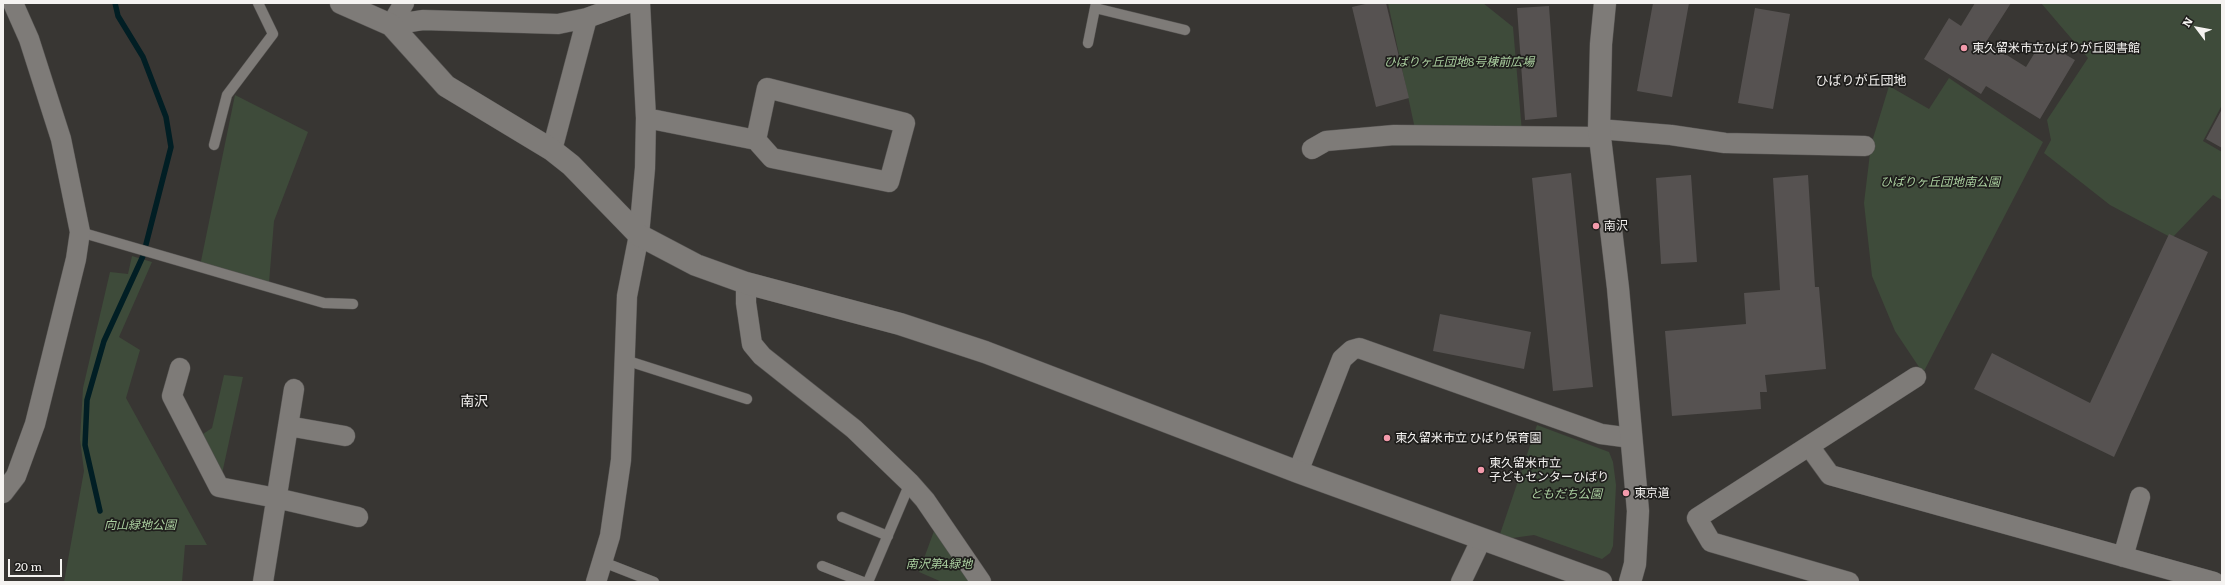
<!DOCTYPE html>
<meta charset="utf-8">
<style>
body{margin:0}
#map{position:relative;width:2225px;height:585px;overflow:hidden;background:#383633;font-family:Literata,serif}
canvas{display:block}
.frame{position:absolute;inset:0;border:4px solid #f5f3f1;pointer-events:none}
.north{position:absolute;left:2177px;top:8px;width:40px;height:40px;-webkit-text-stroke:3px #1f1e1c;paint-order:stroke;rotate:302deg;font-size:11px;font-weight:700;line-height:16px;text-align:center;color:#f5f3f1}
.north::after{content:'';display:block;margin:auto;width:14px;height:18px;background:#f5f3f1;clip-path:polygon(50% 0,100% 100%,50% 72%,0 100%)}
.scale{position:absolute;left:8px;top:559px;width:54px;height:18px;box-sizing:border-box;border:2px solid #f5f3f1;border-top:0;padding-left:5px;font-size:12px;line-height:14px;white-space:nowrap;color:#f5f3f1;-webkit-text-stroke:3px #1f1e1c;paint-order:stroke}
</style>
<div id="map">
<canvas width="2225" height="585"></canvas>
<div class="frame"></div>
<div class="north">N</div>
<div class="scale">20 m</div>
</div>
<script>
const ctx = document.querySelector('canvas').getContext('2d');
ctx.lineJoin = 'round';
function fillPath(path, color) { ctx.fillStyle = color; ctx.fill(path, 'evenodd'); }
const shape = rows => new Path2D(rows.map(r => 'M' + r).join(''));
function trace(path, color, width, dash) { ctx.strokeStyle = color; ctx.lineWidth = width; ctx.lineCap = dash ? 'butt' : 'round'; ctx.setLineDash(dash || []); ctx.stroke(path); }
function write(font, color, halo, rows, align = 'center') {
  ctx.font = font + ' Literata,"Noto Sans JP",serif'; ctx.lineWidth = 3.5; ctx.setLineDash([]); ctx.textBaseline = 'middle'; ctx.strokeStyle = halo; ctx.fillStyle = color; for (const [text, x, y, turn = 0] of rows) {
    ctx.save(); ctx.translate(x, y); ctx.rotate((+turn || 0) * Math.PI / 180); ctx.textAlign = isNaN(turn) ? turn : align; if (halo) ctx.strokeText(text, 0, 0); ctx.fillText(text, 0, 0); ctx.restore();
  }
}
const green = shape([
 [1388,3,1483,3,1513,27,1522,132,1415,129],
 [2041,3,2222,3,2222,105,2203,141,2222,152,2222,200,2213,195,2172,238,2110,205,2044,153,2051,140,2047,120,2088,58],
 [1949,78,2043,142,1923,373,1895,331,1872,276,1864,203,1871,145,1889,86,1929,109],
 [235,95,308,132,274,221,269,283,200,266],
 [132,256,152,262,119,337,140,350,126,398,207,545,185,545,182,582,64,582,84,471,80,439,83,388,110,272,128,274],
 [224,375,243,377,220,483,197,438,212,428],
 [1537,425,1609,452,1613,462,1616,485,1613,546,1610,553,1602,559,1534,535,1498,540],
 [934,531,972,582,942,582,919,572]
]);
const stream = shape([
 [100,511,85,445,87,400,104,341,143,256,171,147,166,117,143,57,118,16,115,3]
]);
const building = shape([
 [1370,3,1386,3,1409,98,1376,107,1352,7],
 [1653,3,1689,3,1672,97,1637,91],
 [1975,3,2011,3,1986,42,2026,67,2042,41,2075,60,2040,119,1986,86,1981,94,1924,59,1949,18,1961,26],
 [1549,6,1557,117,1525,120,1517,8],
 [1755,8,1790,14,1773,109,1738,103],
 [2222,109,2222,148,2206,139],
 [1571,173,1593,387,1553,391,1532,178],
 [1691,175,1697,262,1661,264,1656,178],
 [1808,175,1815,287,1819,287,1826,369,1765,375,1767,392,1760,392,1761,409,1672,416,1665,331,1746,324,1744,293,1780,290,1773,178],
 [2169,234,2208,252,2114,457,1974,389,1992,353,2090,403],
 [1440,314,1531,332,1524,369,1433,351]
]);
const service = shape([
 [1095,8,1185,30],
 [1088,43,1096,3],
 [214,145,227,95,273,34,258,3],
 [80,232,324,303,353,304],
 [625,360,747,399],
 [842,517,888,536],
 [603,562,654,582],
 [822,566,863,582],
 [868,582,910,483]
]);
const minor = shape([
 [391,25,423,20,558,24,587,18,628,3],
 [391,25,404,3],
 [646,118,756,140,767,88,905,123,889,182,772,158,756,140],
 [1599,129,1671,135,1725,143,1865,146],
 [1312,149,1326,141,1394,135,1599,137],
 [552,150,587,18],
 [746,283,746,303,752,344,762,356,854,429,910,483,925,500,981,582],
 [180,368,172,396,219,487,276,498,358,517],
 [288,426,345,436],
 [1809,446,1830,475,2214,582],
 [1298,472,1342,359,1352,350,1359,348,1601,434,1631,438],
 [3,493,16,476,35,424,76,259,80,232,61,139,29,39,13,3],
 [2123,557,2140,497],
 [263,582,294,389],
 [596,582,610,536,621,460,627,296,639,235,645,168,646,118,640,3],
 [1461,582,1481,540],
 [1849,582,1711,542,1697,518,1916,377]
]);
const tertiary = shape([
 [341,3,391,25,446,86,552,150,571,165,639,235,696,265,746,283,900,324,985,352,1298,472,1601,582],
 [1605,3,1601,44,1599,129,1618,288,1638,511,1635,564,1630,582]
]);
const markers = [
 [1964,48,4,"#f39aab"],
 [1596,226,4,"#f39aab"],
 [1387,438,4,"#f39aab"],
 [1481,470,4,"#f39aab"],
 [1626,493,4,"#f39aab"]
];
const poiNames = [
 ["東久留米市立ひばりが丘図書館",1972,48],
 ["南沢",1604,226],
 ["東久留米市立 ひばり保育園",1395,438],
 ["東久留米市立",1489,463],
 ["子どもセンターひばり",1489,477],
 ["東京道",1634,493]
];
const parkNames = [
 ["ひばりヶ丘団地8号棟前広場",1459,62],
 ["ひばりヶ丘団地南公園",1940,182],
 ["ともだち公園",1566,494],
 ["向山緑地公園",140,525],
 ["南沢第4緑地",939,564]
];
const neighbourhoodNames = [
 ["ひばりが丘団地",1861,81]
];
const quarterNames = [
 ["南沢",474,402]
];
fillPath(green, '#3e4b3a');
trace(stream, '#011e24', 5.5);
fillPath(building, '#565251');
trace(service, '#575553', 11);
trace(minor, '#575553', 21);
trace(tertiary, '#575553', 23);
trace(service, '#7e7b78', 10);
trace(minor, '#7e7b78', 20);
trace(tertiary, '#7e7b78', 22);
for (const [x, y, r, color] of markers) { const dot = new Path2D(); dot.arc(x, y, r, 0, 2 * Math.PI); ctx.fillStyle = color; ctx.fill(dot); trace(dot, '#1f1e1c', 1.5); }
write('12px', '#f5f3f1', '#1f1e1c', poiNames, 'left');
write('italic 12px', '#abd0a0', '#1f1e1c', parkNames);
write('13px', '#f5f3f1', '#1f1e1c', neighbourhoodNames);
write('14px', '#f5f3f1', '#1f1e1c', quarterNames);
</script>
